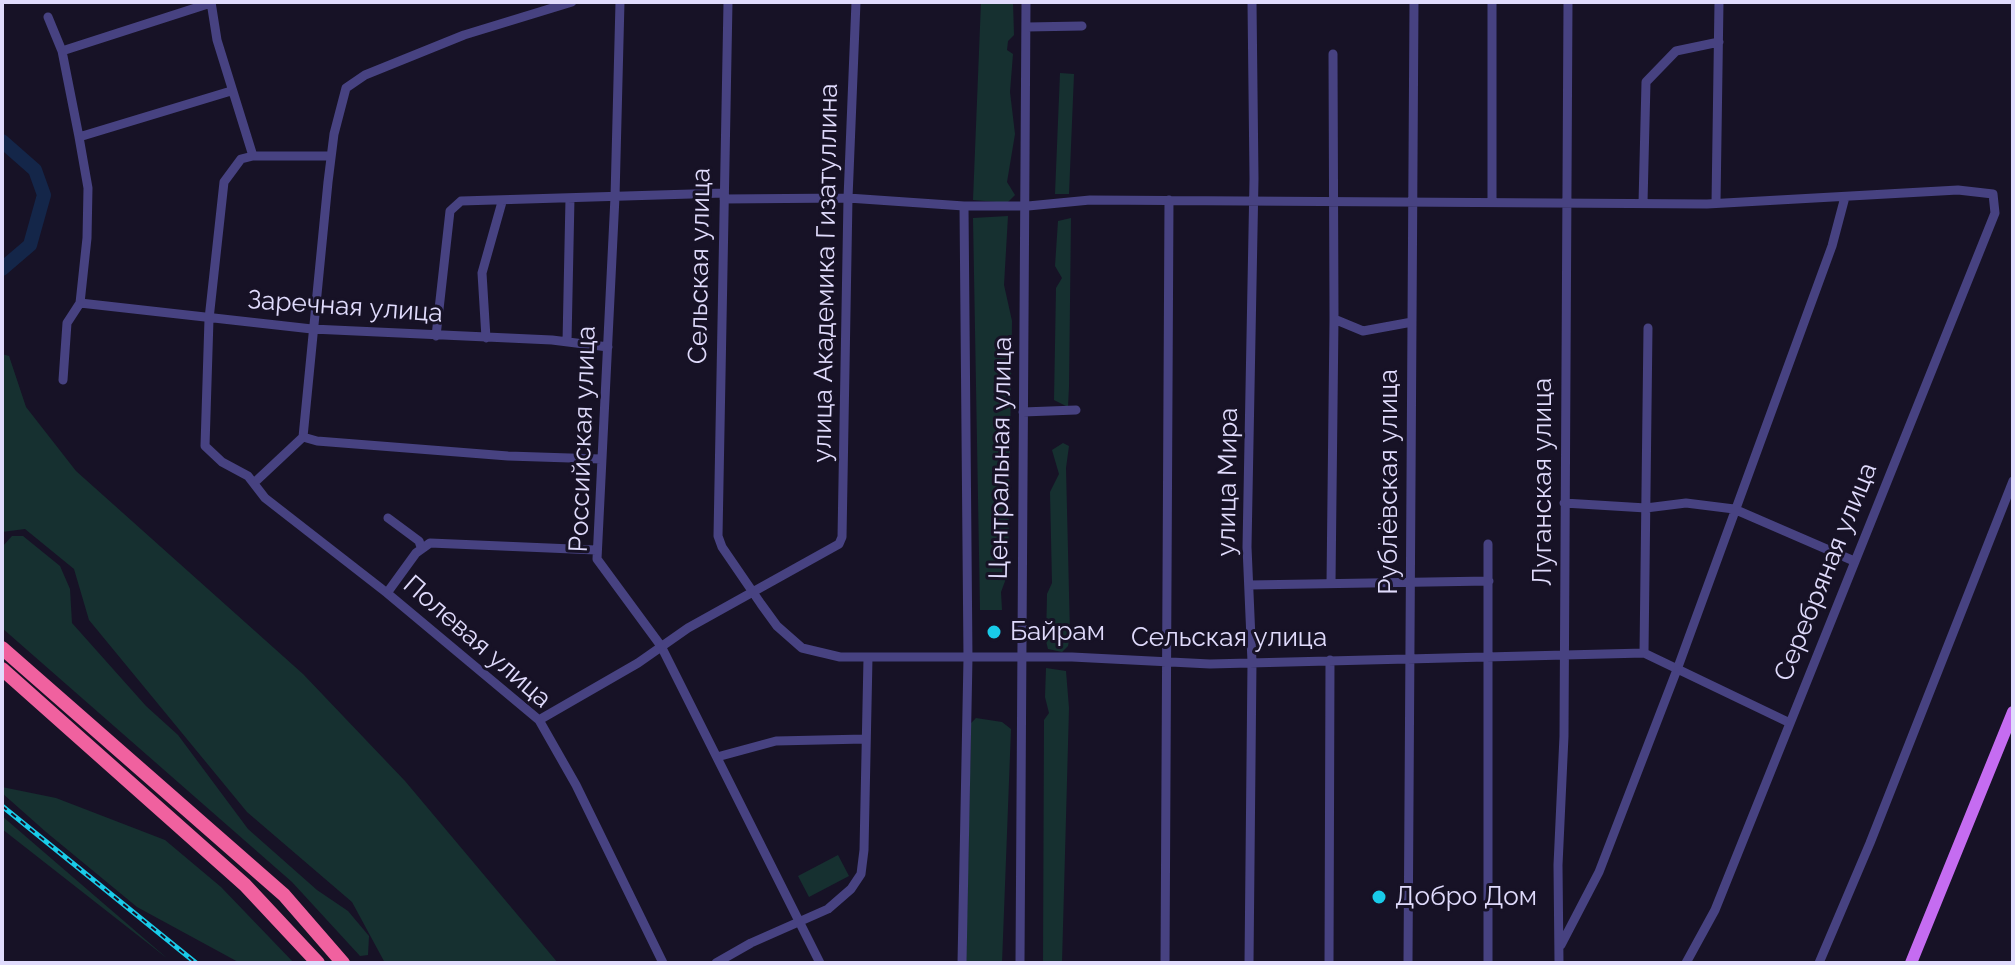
<!DOCTYPE html>
<meta charset="utf-8">
<style>
body{margin:0}
#map{position:relative;width:2015px;height:965px;overflow:hidden;background:#171226;font-family:Raleway,sans-serif}
canvas{display:block}
.frame{position:absolute;inset:0;border:4px solid #e0dbfc;pointer-events:none}
</style>
<div id="map">
<canvas width="2015" height="965"></canvas>
<div class="frame"></div>
</div>
<script>
const ctx = document.querySelector('canvas').getContext('2d');
ctx.lineJoin = 'round';
function fillPath(path, color) { ctx.fillStyle = color; ctx.fill(path, 'evenodd'); }
const shape = rows => new Path2D(rows.map(r => 'M' + r).join(''));
function trace(path, color, width, dash) { ctx.strokeStyle = color; ctx.lineWidth = width; ctx.lineCap = dash ? 'butt' : 'round'; ctx.setLineDash(dash || []); ctx.stroke(path); }
function write(font, color, halo, rows, align = 'center') {
  ctx.font = font + ' Raleway,sans-serif'; ctx.lineWidth = 6; ctx.setLineDash([]); ctx.textBaseline = 'middle'; ctx.strokeStyle = halo; ctx.fillStyle = color; for (const [text, x, y, turn = 0] of rows) {
    ctx.save(); ctx.translate(x, y); ctx.rotate((+turn || 0) * Math.PI / 180); ctx.textAlign = isNaN(turn) ? turn : align; if (halo) ctx.strokeText(text, 0, 0); ctx.fillText(text, 0, 0); ctx.restore();
  }
}
const green = shape([
 [981,2,1013,2,1014,35,1008,41,1007,50,1013,54,1010,92,1015,134,1007,182,1015,195,1007,203,973,200],
 [1060,73,1074,74,1069,194,1055,194],
 [1008,216,1004,285,1012,321,1008,573,1001,592,1002,610,980,610,973,218],
 [1071,218,1069,387,1068,407,1054,400,1056,288,1062,278,1055,266,1058,221],
 [2,354,9,356,26,407,76,471,303,674,405,781,558,963,385,963,352,902,247,812,89,620,74,569,25,529,2,532],
 [1063,443,1069,446,1066,468,1070,634,1068,646,1062,652,1048,649,1046,641,1047,594,1052,583,1050,492,1059,474,1052,450],
 [12,536,23,536,60,566,70,589,72,623,146,706,178,735,248,829,317,890,348,911,369,936,368,955,360,956,292,882,2,628,2,547],
 [1046,668,1066,671,1069,708,1062,963,1043,963,1044,720,1049,713,1045,697],
 [976,718,1002,722,1011,729,1002,963,966,963,971,723],
 [2,787,56,798,165,840,221,887,294,963,240,963,137,907,46,832,2,793],
 [2,816,168,959,2,829],
 [838,855,849,876,809,897,798,876]
]);
const river = shape([
 [2,141,35,170,44,195,30,245,2,269]
]);
const minor = shape([
 [211,2,217,40,253,156],
 [620,2,615,197,597,559,661,646,820,963],
 [728,2,718,536,722,547,761,604,777,626,802,648,840,657,1072,657,1210,664,1644,653,1790,723],
 [211,3,62,51,79,137,231,91],
 [48,17,62,51],
 [1027,27,1082,26],
 [1333,54,1334,319,1363,331,1412,322],
 [331,156,253,156,241,159,224,182,209,319,205,446,222,462,248,476,265,498,387,593,539,720,576,785,663,963],
 [724,199,848,198,964,206,1028,206,1090,200,1707,204,1958,190,1993,194,1995,213,1715,910,1686,963],
 [1492,201,1492,2],
 [1643,203,1646,82,1676,51,1719,42],
 [1716,203,1719,2],
 [80,303,312,329,552,340,608,347],
 [436,336,450,211,461,201,724,193],
 [486,338,482,273,502,202],
 [567,342,570,198],
 [63,380,67,323,80,303,87,238,88,188,79,137],
 [1023,412,1076,410],
 [303,437,328,182,334,134,346,88,365,75,464,35,572,2],
 [303,437,317,441,508,456,601,459],
 [255,482,303,437],
 [1564,503,1646,508,1686,503,1734,509,1854,561],
 [388,518,419,541,421,547],
 [1331,583,1334,319],
 [1249,585,1489,581],
 [387,593,416,553,430,543,596,550],
 [1644,653,1648,328],
 [539,720,638,663,688,628,839,544,842,537,848,198,856,2],
 [717,757,776,741,865,739],
 [1561,945,1599,872,1678,667,1832,246,1845,197],
 [716,963,751,943,828,909,851,889,861,874,864,850,868,658],
 [962,963,968,658,964,206],
 [1020,963,1026,2],
 [1165,963,1169,200],
 [1249,963,1252,662,1247,547,1254,179,1252,2],
 [1329,963,1330,660],
 [1408,963,1414,2],
 [1488,963,1488,544],
 [1559,963,1558,865,1564,736,1568,2],
 [1819,963,1870,843,2013,481]
]);
const major = shape([
 [1911,963,2013,712]
]);
const highway = shape([
 [2,648,284,895,343,963],
 [2,669,245,885,318,963]
]);
const rail = shape([
 [2,806,196,963]
]);
const markers = [
 [994,632,8,"#19cbe9"],
 [1379,897,8,"#19cbe9"]
];
const streetNames = [
 ["Сельская улица",700,266,-89],
 ["улица Академика Гизатуллина",826,273,-89],
 ["Заречная улица",345,307,4],
 ["Российская улица",583,439,-88],
 ["Центральная улица",1001,458,-89],
 ["улица Мира",1228,482,-89],
 ["Рублёвская улица",1389,482,-90],
 ["Луганская улица",1543,482,-90],
 ["Серебряная улица",1826,572,-68],
 ["Сельская улица",1229,638],
 ["Полевая улица",477,642,41]
];
const poiNames = [
 ["Байрам",1010,632],
 ["Добро Дом",1395,897]
];
fillPath(green, '#163030');
trace(river, '#142649', 14);
trace(minor, '#474281', 9);
trace(major, '#c56cf1', 12);
trace(highway, '#f0619f', 14);
trace(rail, '#19cbe9', 5);
trace(rail, '#171226', 2, [6]);
for (const [x, y, r, color] of markers) { const dot = new Path2D(); dot.arc(x, y, r, 0, 2 * Math.PI); ctx.fillStyle = color; ctx.fill(dot); trace(dot, '#171226', 3); }
write('26px', '#e0dbfc', '#171226', streetNames);
write('26px', '#e0dbfc', '#171226', poiNames, 'left');
</script>
